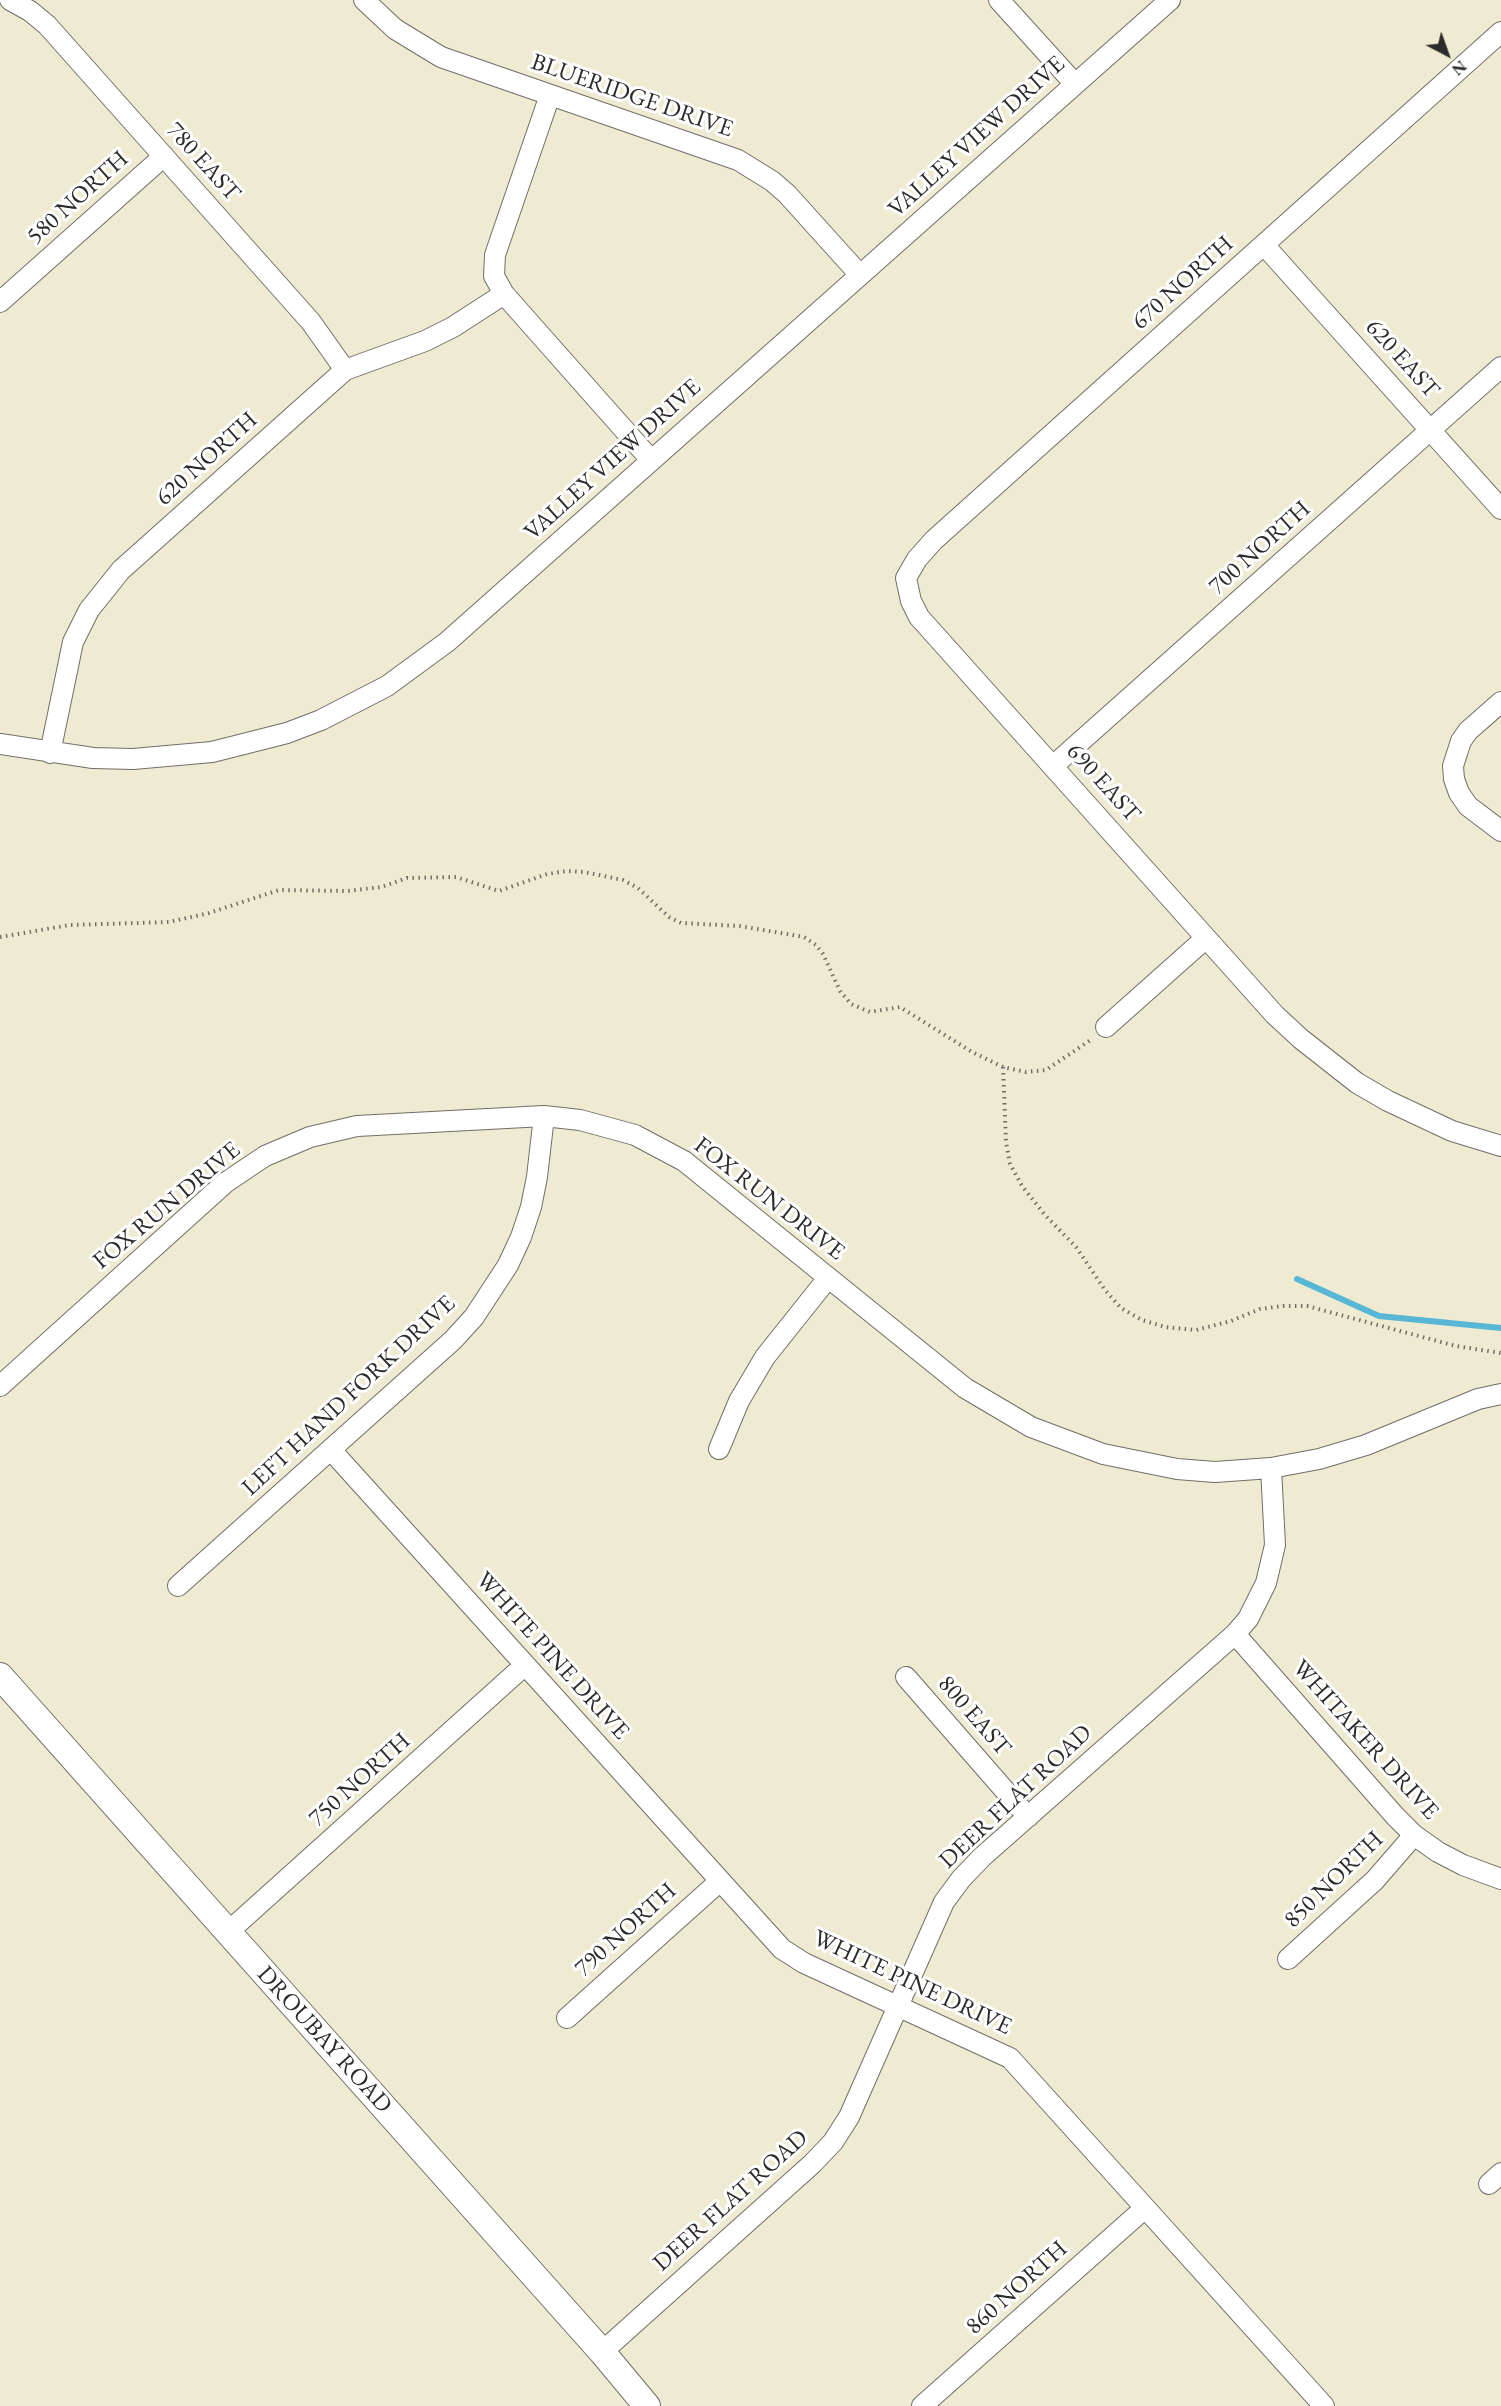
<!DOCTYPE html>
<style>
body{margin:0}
#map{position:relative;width:1501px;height:2406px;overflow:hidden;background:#efebd3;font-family:"EB Garamond",serif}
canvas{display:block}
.north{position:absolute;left:1417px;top:24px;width:60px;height:60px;-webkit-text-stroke:4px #fff;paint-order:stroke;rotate:139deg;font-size:16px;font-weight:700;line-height:24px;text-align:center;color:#2b2b2b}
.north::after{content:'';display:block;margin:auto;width:21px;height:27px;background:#2b2b2b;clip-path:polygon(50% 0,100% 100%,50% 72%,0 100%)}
</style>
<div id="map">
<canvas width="1501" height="2406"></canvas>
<div class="north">N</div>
</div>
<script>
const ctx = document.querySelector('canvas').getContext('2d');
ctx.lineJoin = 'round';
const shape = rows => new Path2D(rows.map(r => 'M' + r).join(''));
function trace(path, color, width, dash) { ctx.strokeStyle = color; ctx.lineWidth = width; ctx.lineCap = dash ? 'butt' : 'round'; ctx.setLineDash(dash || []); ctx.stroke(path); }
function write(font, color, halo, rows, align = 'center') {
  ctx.font = font + ' "EB Garamond",serif'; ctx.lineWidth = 6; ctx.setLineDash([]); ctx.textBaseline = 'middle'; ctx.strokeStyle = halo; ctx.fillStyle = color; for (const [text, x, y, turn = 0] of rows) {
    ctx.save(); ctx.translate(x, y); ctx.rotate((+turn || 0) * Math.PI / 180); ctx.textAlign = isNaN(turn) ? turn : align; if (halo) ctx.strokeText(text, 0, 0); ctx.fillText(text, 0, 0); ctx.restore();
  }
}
const stream = shape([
 [1297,1279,1379,1316,1501,1328]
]);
const path = shape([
 [0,937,70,925,169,922,209,913,279,890,348,891,381,887,407,878,456,877,499,891,547,874,567,871,584,872,623,880,638,888,669,917,681,923,739,926,804,937,816,945,823,954,840,991,851,1004,870,1012,900,1007,972,1052,1003,1067,1026,1072,1046,1070,1092,1039],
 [1003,1067,1006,1142,1010,1164,1022,1186,1045,1215,1076,1247,1105,1290,1121,1308,1142,1320,1165,1327,1196,1330,1231,1321,1260,1309,1283,1306,1307,1306,1456,1346,1501,1353]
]);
const minor = shape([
 [10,0,30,11,47,25,311,322,345,370],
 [364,0,395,29,441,57,738,160,772,181,787,194,860,275],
 [999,0,1075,84],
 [1501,32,934,540,917,559,906,578,911,601,919,617,1275,1015,1301,1039,1357,1083,1388,1101,1452,1131,1501,1146],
 [550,95,495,255,494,276,504,294,651,460],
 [1264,245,1501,509],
 [0,302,164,156],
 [1501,702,1468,731,1461,741,1453,766,1454,779,1459,793,1468,806,1501,831],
 [0,744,93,758,133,759,212,752,287,733,321,720,387,686,447,642,1170,0],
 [50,753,73,642,89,610,121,570,345,370,425,341,453,327,504,294],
 [1053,766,1501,367],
 [1106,1027,1206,938],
 [0,1386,225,1183,265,1156,310,1137,357,1126,544,1116,580,1120,635,1135,684,1161,965,1388,1031,1427,1103,1454,1177,1469,1215,1472,1271,1468,1319,1459,1366,1445,1478,1399,1501,1394],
 [719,1449,739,1401,765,1357,828,1278],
 [331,1450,782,1949,804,1963,1010,2058,1324,2406],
 [178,1586,453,1340,474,1317,508,1265,521,1237,531,1207,537,1177,544,1116],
 [1235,1634,1395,1816,1414,1835,1438,1852,1463,1865,1501,1879],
 [906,1677,1028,1817],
 [228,1932,525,1665],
 [1288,1959,1375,1880,1414,1835],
 [567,2018,720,1881],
 [1489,2184,1501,2173],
 [602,2352,812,2164,833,2142,849,2117,944,1902,961,1879,982,1857,1235,1634,1248,1619,1266,1583,1275,1545,1271,1468],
 [922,2406,1145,2208]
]);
const tertiary = shape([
 [0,1676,602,2352,647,2406]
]);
const streetNames = [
 ["BLUERIDGE DRIVE",632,96,19],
 ["VALLEY VIEW DRIVE",977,137,-42],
 ["780 EAST",203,162,48],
 ["580 NORTH",78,198,-42],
 ["670 NORTH",1183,283,-42],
 ["620 EAST",1402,359,48],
 ["620 NORTH",207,459,-42],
 ["VALLEY VIEW DRIVE",613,460,-42],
 ["700 NORTH",1260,548,-42],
 ["690 EAST",1103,783,48],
 ["FOX RUN DRIVE",769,1199,38],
 ["FOX RUN DRIVE",167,1206,-40],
 ["LEFT HAND FORK DRIVE",349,1396,-43],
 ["WHITE PINE DRIVE",552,1656,48],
 ["800 EAST",974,1716,49],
 ["WHITAKER DRIVE",1365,1740,48],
 ["750 NORTH",360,1780,-42],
 ["DEER FLAT ROAD",1016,1797,-43],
 ["850 NORTH",1334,1880,-44],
 ["790 NORTH",626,1930,-42],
 ["WHITE PINE DRIVE",912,1983,25],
 ["DROUBAY ROAD",324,2040,48],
 ["DEER FLAT ROAD",731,2201,-42],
 ["860 NORTH",1017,2288,-42]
];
trace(stream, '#57b7d5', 6);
trace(minor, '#706e66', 22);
trace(tertiary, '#706e66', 28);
trace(path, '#706e66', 4, [1.5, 4.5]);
trace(minor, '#fff', 20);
trace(tertiary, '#fff', 26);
write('24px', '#2b2b2b', '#fff', streetNames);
</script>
